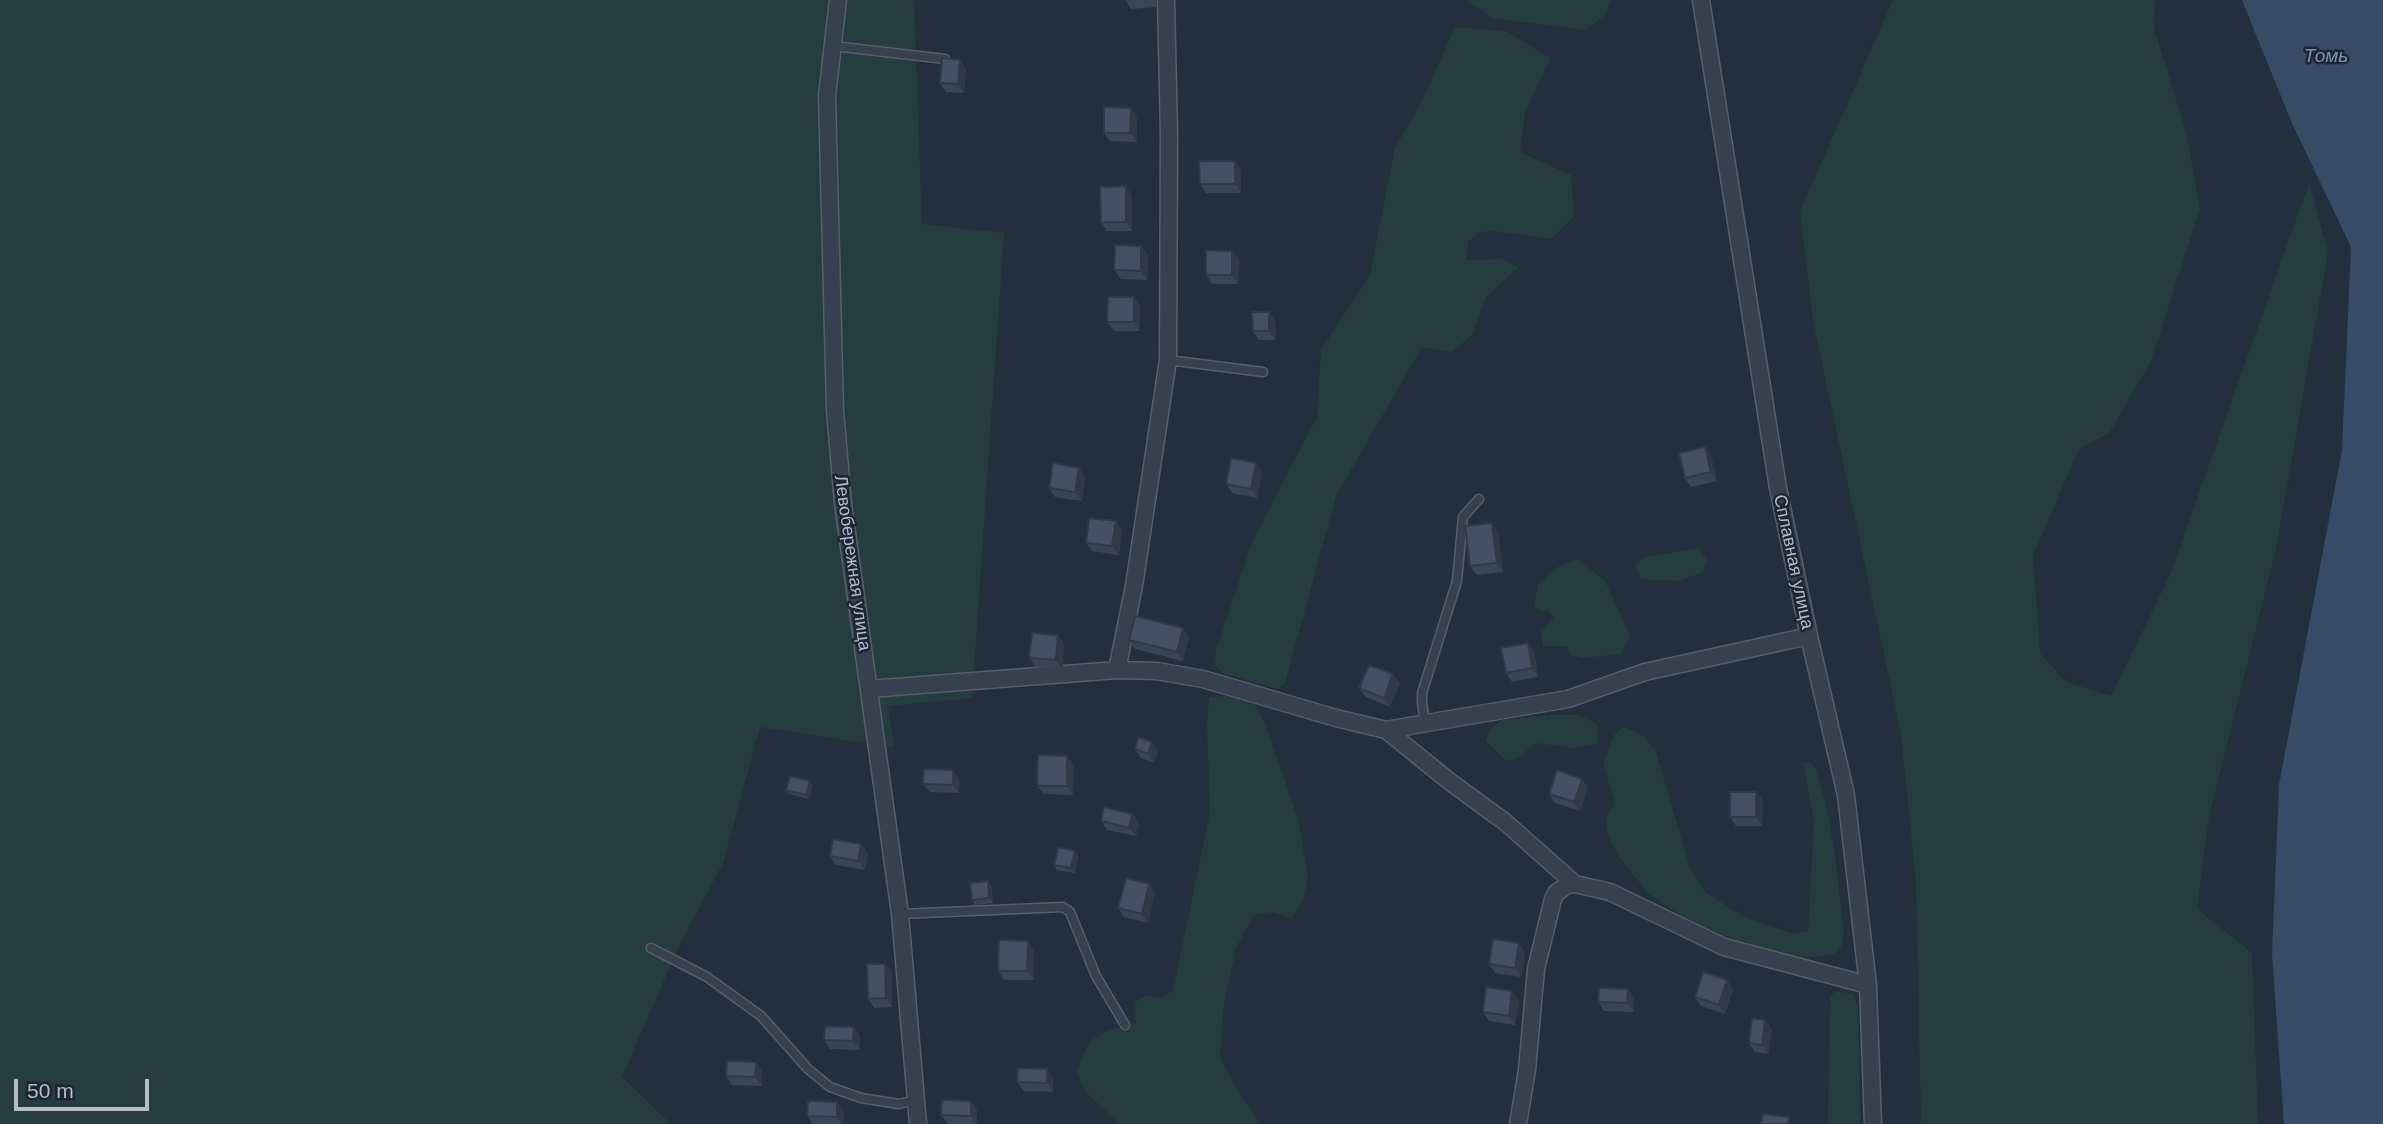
<!DOCTYPE html>
<meta charset="utf-8">
<style>
body{margin:0}
#map{position:relative;width:2383px;height:1124px;overflow:hidden;background:#242f3e;font-family:Arial,sans-serif}
canvas{display:block}
.scale{position:absolute;left:14px;top:1079px;width:135px;height:32px;box-sizing:border-box;border:4px solid #b4bcc9;border-top:0;padding-left:9px;font-size:21px;line-height:24px;white-space:nowrap;color:#b4bcc9;-webkit-text-stroke:5px #1d2633;paint-order:stroke}
</style>
<div id="map">
<canvas width="2383" height="1124"></canvas>
<div class="scale">50 m</div>
</div>
<script>
const ctx = document.querySelector('canvas').getContext('2d');
ctx.lineJoin = 'round';
function fillPath(path, color) { ctx.fillStyle = color; ctx.fill(path, 'evenodd'); }
const shape = rows => new Path2D(rows.map(r => 'M' + r).join(''));
function trace(path, color, width, dash) { ctx.strokeStyle = color; ctx.lineWidth = width; ctx.lineCap = dash ? 'butt' : 'round'; ctx.setLineDash(dash || []); ctx.stroke(path); }
function write(font, color, halo, rows, align = 'center') {
  ctx.font = font + ' Arial,sans-serif'; ctx.lineWidth = 5; ctx.setLineDash([]); ctx.textBaseline = 'middle'; ctx.strokeStyle = halo; ctx.fillStyle = color; for (const [text, x, y, turn = 0] of rows) {
    ctx.save(); ctx.translate(x, y); ctx.rotate((+turn || 0) * Math.PI / 180); ctx.textAlign = isNaN(turn) ? turn : align; if (halo) ctx.strokeText(text, 0, 0); ctx.fillText(text, 0, 0); ctx.restore();
  }
}
const green = shape([
 [0,0,914,0,922,224,1004,233,972,698,888,706,894,747,760,727,723,863,678,948,622,1077,671,1124,0,1124],
 [1467,0,1610,0,1605,15,1586,30,1491,18],
 [1893,0,2155,0,2154,28,2186,132,2200,209,2151,361,2110,432,2079,449,2033,556,2040,653,2066,682,2111,696,2170,575,2309,183,2328,252,2276,549,2209,816,2197,909,2252,953,2258,1124,1921,1124,1916,881,1901,734,1813,321,1800,211],
 [1455,27,1506,31,1550,58,1525,113,1520,152,1571,175,1574,216,1551,239,1495,231,1480,232,1468,242,1466,260,1503,259,1518,268,1486,297,1472,335,1452,352,1422,347,1336,496,1285,683,1277,689,1225,674,1215,666,1216,651,1253,540,1317,417,1321,350,1370,275,1395,148,1421,103],
 [1698,548,1707,560,1703,572,1679,581,1641,579,1635,565,1642,558],
 [1577,559,1605,581,1630,635,1621,654,1582,658,1571,655,1566,646,1543,646,1541,632,1554,618,1548,611,1539,611,1534,606,1538,585,1558,567],
 [1227,696,1254,704,1265,723,1298,819,1308,877,1303,901,1292,918,1272,912,1254,915,1236,948,1223,1009,1220,1059,1241,1096,1261,1124,1119,1124,1086,1092,1076,1071,1090,1041,1109,1030,1136,1023,1135,1002,1146,996,1161,997,1173,991,1210,812,1207,724,1209,697],
 [1554,715,1578,715,1597,724,1598,736,1596,744,1575,748,1535,743,1520,757,1506,761,1486,741,1489,730,1502,720],
 [1624,727,1645,737,1656,752,1690,868,1705,892,1744,917,1791,933,1808,932,1814,820,1803,764,1810,761,1816,770,1826,804,1835,855,1844,933,1841,947,1834,954,1824,956,1797,957,1768,952,1731,939,1682,916,1648,893,1619,857,1607,834,1606,816,1615,804,1603,763,1614,735],
 [1836,991,1853,994,1858,1008,1860,1124,1828,1124,1830,996]
]);
const water = shape([
 [2242,0,2383,0,2383,1124,2284,1124,2272,954,2279,785,2342,450,2351,247,2291,121]
]);
const lane = shape([
 [833,46,945,59],
 [1168,360,1263,372],
 [1425,722,1422,703,1422,693,1457,581,1463,517,1479,499],
 [900,914,1063,907,1070,912,1096,976,1125,1025],
 [651,948,707,977,761,1016,808,1069,830,1087,861,1098,899,1104,915,1100]
]);
const street = shape([
 [838,0,827,96,835,410,843,504,900,914,918,1124],
 [1701,0,1778,488,1809,636,1846,795,1868,985,1873,1124],
 [1117,670,1134,586,1168,360,1169,135,1166,0],
 [869,689,1117,670,1157,671,1203,679,1336,718,1386,730,1568,699,1645,672,1809,636],
 [1386,730,1449,781,1505,822,1575,884],
 [1518,1124,1527,1070,1536,969,1553,899,1556,893,1567,885,1575,884,1610,892,1724,947,1868,985]
]);
const wall = shape([
 [1125,0,1156,0,1157,7,1131,9],
 [960,60,966,69,964,93,946,92,940,83],
 [1137,117,1137,142,1110,141,1104,133],
 [1235,161,1241,170,1241,193,1206,193,1200,184],
 [1132,195,1132,231,1107,231,1101,222],
 [1141,246,1148,255,1147,280,1121,279,1114,270],
 [1239,259,1238,284,1212,284,1206,275],
 [1134,297,1140,306,1140,331,1114,331,1107,322],
 [1275,321,1276,340,1259,340,1253,331],
 [1711,456,1717,481,1691,487,1685,478],
 [1256,463,1262,472,1257,498,1232,493,1226,484],
 [1079,468,1085,477,1082,501,1055,497,1049,488],
 [1116,521,1122,530,1119,555,1092,551,1086,543],
 [1498,532,1503,572,1477,575,1470,566],
 [1058,635,1064,644,1062,669,1036,667,1029,658],
 [1189,637,1183,661,1135,649,1129,640],
 [1534,652,1538,677,1512,682,1506,673],
 [1393,674,1400,683,1390,707,1366,697,1359,688],
 [1135,749,1158,751,1154,763,1141,758],
 [1074,765,1073,795,1044,794,1037,786],
 [959,779,959,793,930,792,923,784],
 [1582,779,1588,788,1580,811,1555,803,1549,794],
 [813,785,809,799,789,794,786,790],
 [1756,792,1763,801,1762,826,1736,826,1730,817],
 [1132,814,1139,823,1136,836,1107,830,1101,821],
 [861,844,868,853,865,870,836,865,830,856],
 [1075,851,1078,856,1075,873,1057,870,1054,865],
 [988,881,991,885,993,903,975,905,972,900],
 [1149,884,1155,893,1148,923,1124,917,1118,908],
 [1034,950,1034,980,1004,980,998,971],
 [1525,952,1521,977,1495,973,1489,964],
 [885,964,892,973,892,1007,874,1008,868,999],
 [1727,980,1733,989,1725,1014,1701,1006,1695,997],
 [1628,989,1634,998,1634,1012,1604,1011,1598,1002],
 [1519,1000,1515,1025,1489,1021,1483,1012],
 [1765,1020,1772,1029,1768,1054,1755,1052,1749,1043],
 [854,1027,860,1036,860,1050,830,1049,824,1040],
 [762,1071,762,1086,732,1085,726,1076],
 [1053,1078,1053,1092,1024,1091,1017,1082],
 [971,1101,977,1110,977,1124,948,1124,941,1115],
 [844,1111,843,1124,813,1124,807,1116]
]);
const shadedWall = shape([
 [960,60,966,69,964,93,958,84],
 [1131,108,1137,117,1137,142,1130,133],
 [1235,161,1241,170,1241,193,1235,184],
 [1126,186,1132,195,1132,231,1126,222],
 [1141,246,1148,255,1147,280,1141,271],
 [1232,251,1239,259,1238,284,1232,275],
 [1134,297,1140,306,1140,331,1134,322],
 [1269,312,1275,321,1276,340,1269,331],
 [1705,447,1711,456,1717,481,1711,472],
 [1256,463,1262,472,1257,498,1251,489],
 [1079,468,1085,477,1082,501,1075,492],
 [1116,521,1122,530,1119,555,1112,546],
 [1492,523,1498,532,1503,572,1497,563],
 [1183,628,1189,637,1183,661,1177,652],
 [1058,635,1064,644,1062,669,1056,660],
 [1528,643,1534,652,1538,677,1532,668],
 [1393,674,1400,683,1390,707,1384,698],
 [1152,742,1158,751,1154,763,1148,754],
 [1067,756,1074,765,1073,795,1067,786],
 [953,770,959,779,959,793,953,785],
 [1582,779,1588,788,1580,811,1574,802],
 [810,781,813,785,809,799,806,795],
 [1756,792,1763,801,1762,826,1756,817],
 [1132,814,1139,823,1136,836,1129,828],
 [861,844,868,853,865,870,858,861],
 [1075,851,1078,856,1075,873,1071,868],
 [988,881,991,885,993,903,989,898],
 [1149,884,1155,893,1148,923,1142,914],
 [1028,941,1034,950,1034,980,1027,971],
 [1519,943,1525,952,1521,977,1515,968],
 [885,964,892,973,892,1007,886,998],
 [1727,980,1733,989,1725,1014,1719,1005],
 [1628,989,1634,998,1634,1012,1627,1003],
 [1512,991,1519,1000,1515,1025,1509,1016],
 [1765,1020,1772,1029,1768,1054,1762,1045],
 [854,1027,860,1036,860,1050,853,1041],
 [756,1062,762,1071,762,1086,755,1077],
 [1047,1069,1053,1078,1053,1092,1047,1083],
 [971,1101,977,1110,977,1124,971,1116],
 [837,1102,844,1111,843,1124,842,1124,837,1117]
]);
const building = shape([
 [942,58,960,60,958,84,940,83,942,58],
 [1104,107,1131,108,1130,133,1104,133,1104,107],
 [1199,161,1235,161,1235,184,1200,184,1199,161],
 [1126,186,1126,222,1101,222,1100,187,1126,186],
 [1115,245,1141,246,1141,271,1114,270,1115,245],
 [1206,250,1232,251,1232,275,1206,275,1206,250],
 [1108,297,1134,297,1134,322,1107,322,1108,297],
 [1252,312,1269,312,1269,331,1253,331,1252,312],
 [1705,447,1711,472,1685,478,1679,453,1705,447],
 [1231,458,1256,463,1251,489,1226,484,1231,458],
 [1053,463,1079,468,1075,492,1049,488,1053,463],
 [1089,518,1116,521,1112,546,1086,543,1089,518],
 [1492,523,1497,563,1470,566,1465,526,1492,523],
 [1135,616,1183,628,1177,652,1129,640,1135,616],
 [1032,633,1058,635,1056,660,1029,658,1032,633],
 [1528,643,1532,668,1506,673,1501,648,1528,643],
 [1369,665,1393,674,1384,698,1359,688,1369,665],
 [1138,737,1152,742,1148,754,1135,749,1138,737],
 [1038,755,1067,756,1067,786,1037,786,1038,755],
 [924,769,953,770,953,785,923,784,924,769],
 [1557,770,1582,779,1574,802,1549,794,1557,770],
 [790,776,810,781,806,795,786,790,790,776],
 [1730,792,1756,792,1756,817,1730,817,1730,792],
 [1104,807,1132,814,1129,828,1101,821,1104,807],
 [833,839,861,844,858,861,830,856,833,839],
 [1058,847,1075,851,1071,868,1054,865,1058,847],
 [1126,878,1149,884,1142,914,1118,908,1126,878],
 [988,881,989,898,972,900,970,883,988,881],
 [1493,939,1519,943,1515,968,1489,964,1493,939],
 [999,940,1028,941,1027,971,998,971,999,940],
 [867,964,885,964,886,998,868,999,867,964],
 [1703,972,1727,980,1719,1005,1695,997,1703,972],
 [1486,987,1512,991,1509,1016,1483,1012,1486,987],
 [1599,988,1628,989,1627,1003,1598,1002,1599,988],
 [1752,1018,1765,1020,1762,1045,1749,1043,1752,1018],
 [825,1026,854,1027,853,1041,824,1040,825,1026],
 [727,1061,756,1062,755,1077,726,1076,727,1061],
 [1018,1068,1047,1069,1047,1083,1017,1082,1018,1068],
 [942,1100,971,1101,971,1116,941,1115,942,1100],
 [808,1101,837,1102,837,1117,807,1116,808,1101],
 [1763,1114,1789,1117,1788,1124,1761,1124,1763,1114]
]);
const streetNames = [
 ["Сплавная улица",1793,562,78],
 ["Левобережная улица",852,563,82]
];
const waterNames = [
 ["Томь",2326,57]
];
fillPath(green, '#263c3f');
fillPath(water, '#394c67');
trace(lane, '#565f6c', 11);
trace(street, '#565f6c', 19);
trace(lane, '#38414e', 8);
trace(street, '#38414e', 16);
fillPath(wall, '#3b4654');
fillPath(shadedWall, '#303945');
fillPath(building, '#455162');
trace(building, '#303945', 2);
write('18px', '#b4bcc9', '#1d2633', streetNames);
write('italic 19px', '#7c92b1', '#1d2633', waterNames);
</script>
